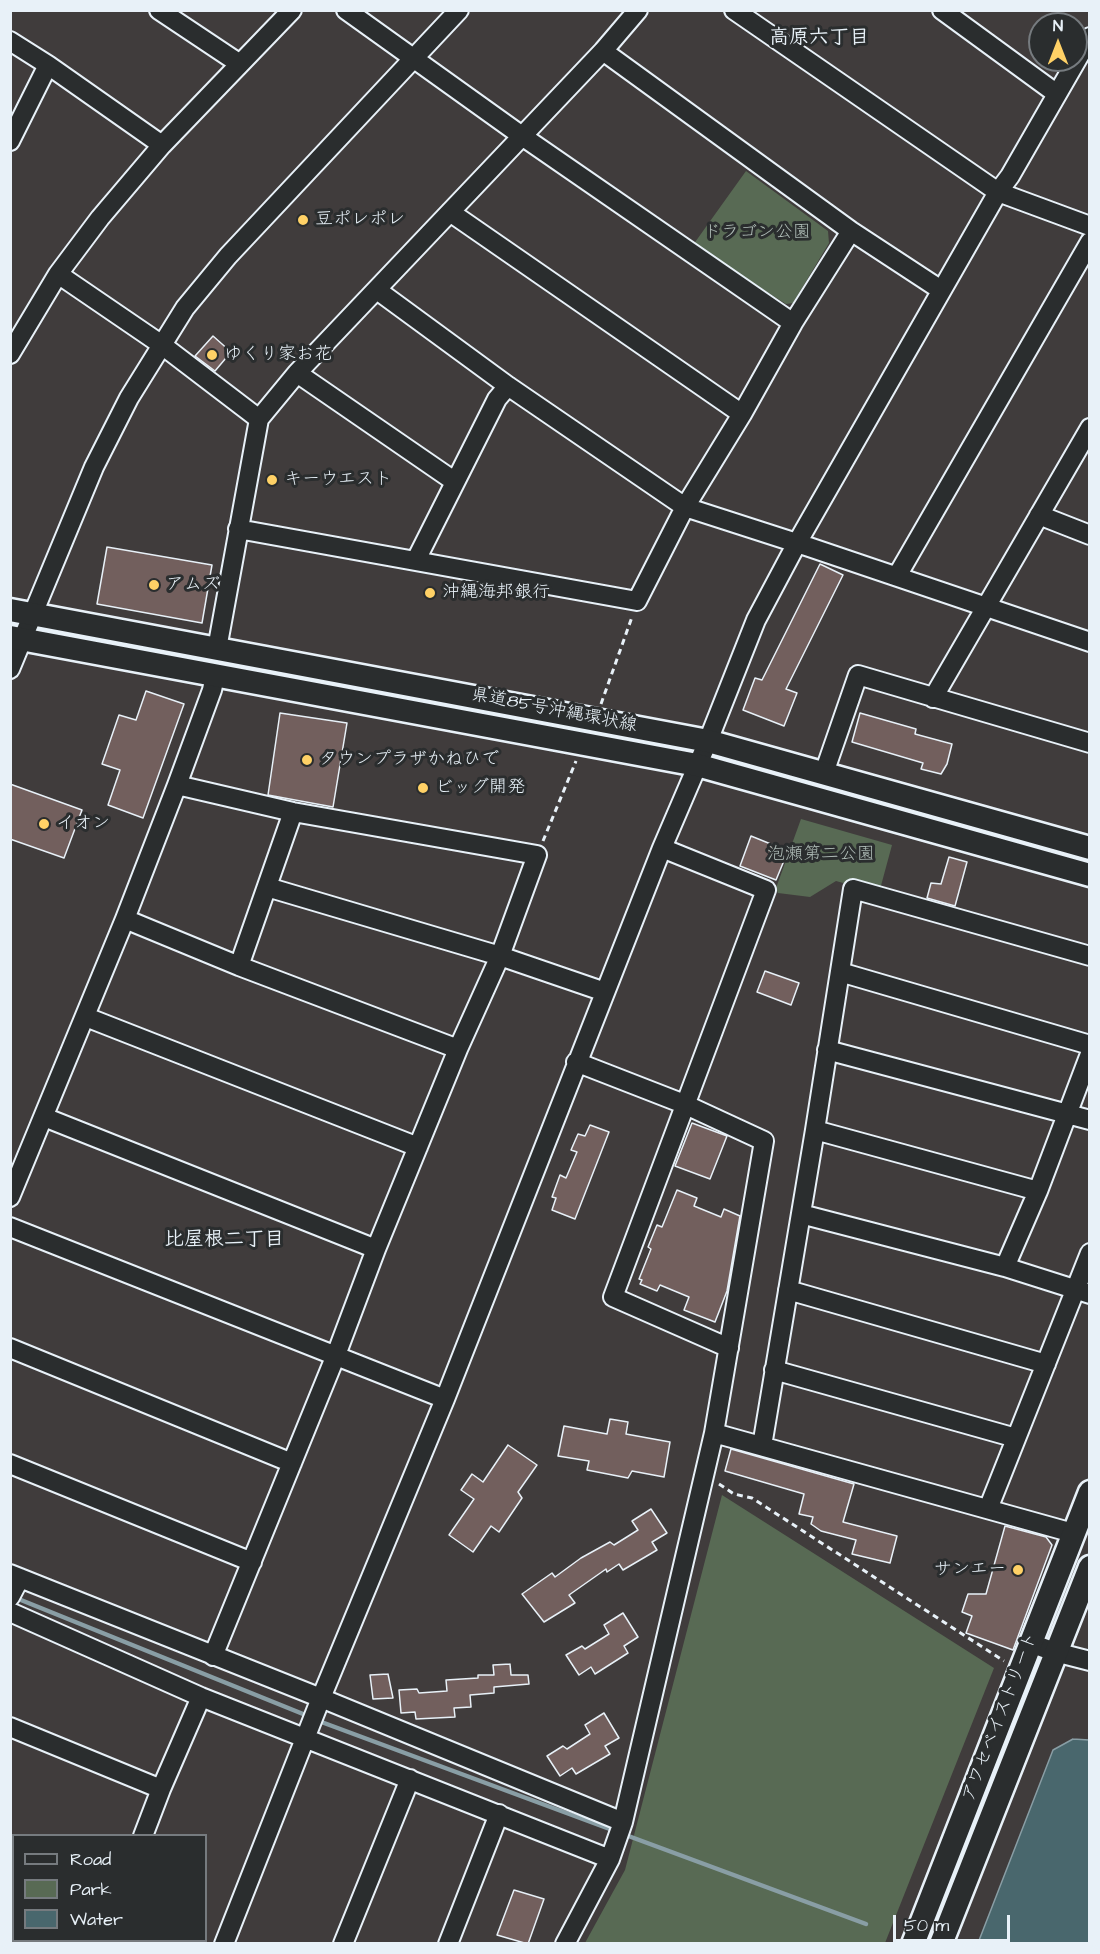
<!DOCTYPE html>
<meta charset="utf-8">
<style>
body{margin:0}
#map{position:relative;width:1100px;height:1954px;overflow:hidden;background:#403c3c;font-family:"Architects Daughter",sans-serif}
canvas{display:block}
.frame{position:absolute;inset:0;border:12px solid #e8f1f8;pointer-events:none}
.legend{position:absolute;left:12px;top:1834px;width:195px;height:108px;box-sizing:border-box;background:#2a2d2e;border:2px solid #767b7f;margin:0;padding:8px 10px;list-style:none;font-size:18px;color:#e8f1f8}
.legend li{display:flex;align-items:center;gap:12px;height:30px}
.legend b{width:30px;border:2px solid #767b7f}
.north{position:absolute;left:1028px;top:12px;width:60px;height:60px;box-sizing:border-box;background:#2a2d2e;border:2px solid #767b7f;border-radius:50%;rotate:0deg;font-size:16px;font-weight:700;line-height:24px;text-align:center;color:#e8f1f8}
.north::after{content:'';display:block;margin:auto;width:21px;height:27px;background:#ffd166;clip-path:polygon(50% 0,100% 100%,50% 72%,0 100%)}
.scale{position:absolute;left:893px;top:1915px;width:117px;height:27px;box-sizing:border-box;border:3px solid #e8f1f8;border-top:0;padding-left:8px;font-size:18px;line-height:21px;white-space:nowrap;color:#e8f1f8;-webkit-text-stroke:4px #2a2d2e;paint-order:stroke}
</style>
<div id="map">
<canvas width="1100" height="1954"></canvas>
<div class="frame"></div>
<ul class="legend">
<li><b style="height:8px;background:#2a2d2e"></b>Road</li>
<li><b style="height:16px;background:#586a54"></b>Park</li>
<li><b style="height:16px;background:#49676d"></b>Water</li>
</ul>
<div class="north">N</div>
<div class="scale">50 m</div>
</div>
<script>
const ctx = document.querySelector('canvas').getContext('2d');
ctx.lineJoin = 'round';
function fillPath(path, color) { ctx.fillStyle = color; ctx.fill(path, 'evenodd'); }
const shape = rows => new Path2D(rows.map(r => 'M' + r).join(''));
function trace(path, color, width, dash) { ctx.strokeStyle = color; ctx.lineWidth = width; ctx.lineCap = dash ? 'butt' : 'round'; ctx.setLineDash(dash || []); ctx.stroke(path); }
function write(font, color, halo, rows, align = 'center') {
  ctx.font = font + ' "Architects Daughter","Klee One",sans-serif'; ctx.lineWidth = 6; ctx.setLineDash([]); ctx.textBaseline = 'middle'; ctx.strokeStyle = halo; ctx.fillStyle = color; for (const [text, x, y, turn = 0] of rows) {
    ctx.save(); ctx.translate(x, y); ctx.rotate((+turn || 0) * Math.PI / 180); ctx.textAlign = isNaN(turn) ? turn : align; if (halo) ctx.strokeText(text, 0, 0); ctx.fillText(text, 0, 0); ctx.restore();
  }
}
const green = shape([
 [746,171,828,231,829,243,793,303,786,304,693,245],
 [801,819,892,845,879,893,836,881,810,897,778,893,776,888],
 [722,1495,994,1668,885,1943,585,1943,625,1870]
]);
const water = shape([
 [1073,1739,1089,1740,1089,1943,978,1943,1053,1750,1073,1739]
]);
const stream = shape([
 [16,1598,308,1716],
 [316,1720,615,1831],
 [623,1834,866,1924]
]);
const building = shape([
 [213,336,231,352,215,371,195,356,213,336],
 [107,547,212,565,202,623,97,604,107,547],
 [820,564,843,575,786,689,797,693,784,726,743,710,755,678,762,680,820,564],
 [146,691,184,704,143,818,108,805,120,770,102,764,119,715,136,720,146,691],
 [280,713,347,723,333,807,268,795,280,713],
 [860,713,916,729,915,734,952,744,947,764,941,774,921,769,923,763,852,742,860,713],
 [10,784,82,810,64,858,10,839,10,784],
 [751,836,788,851,776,880,740,866,751,836],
 [949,857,967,862,955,906,927,898,931,883,941,884,949,857],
 [765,971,799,983,791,1005,757,992,765,971],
 [692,1123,727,1136,710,1179,675,1166,692,1123],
 [590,1125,609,1132,575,1219,552,1210,556,1198,552,1197,560,1175,566,1178,577,1152,571,1150,578,1134,585,1136,590,1125],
 [677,1190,697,1198,694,1206,721,1217,724,1209,740,1216,727,1291,715,1322,684,1310,689,1297,660,1285,657,1291,640,1284,642,1280,639,1279,651,1249,648,1247,657,1225,662,1227,677,1190],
 [610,1419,628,1422,626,1434,670,1442,664,1477,632,1471,628,1478,587,1470,589,1461,558,1456,564,1426,607,1434,610,1419],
 [508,1445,537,1465,518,1492,522,1498,499,1532,491,1526,473,1552,449,1535,474,1499,461,1490,472,1474,483,1482,508,1445],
 [731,1449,854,1484,843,1522,897,1536,890,1563,852,1554,856,1540,821,1531,811,1524,813,1517,799,1514,804,1494,725,1471,731,1449],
 [651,1509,667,1533,652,1542,657,1550,623,1570,619,1564,607,1572,606,1569,569,1595,575,1603,544,1622,522,1594,552,1573,555,1577,581,1558,610,1542,614,1545,638,1530,632,1521,651,1509],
 [1005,1526,1046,1537,1052,1545,1013,1650,966,1633,972,1616,962,1612,968,1594,986,1594,1005,1526],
 [623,1613,638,1637,624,1646,628,1653,595,1674,591,1667,579,1675,566,1655,582,1646,585,1649,609,1634,604,1625,623,1613],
 [510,1664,511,1675,528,1675,529,1684,494,1687,494,1693,470,1695,471,1707,454,1708,455,1717,416,1719,415,1712,401,1713,399,1690,417,1689,419,1693,447,1691,446,1680,478,1678,478,1675,494,1675,493,1665,510,1664],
 [388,1674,393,1698,373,1699,370,1675,388,1674],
 [604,1713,619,1738,605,1746,610,1754,576,1774,572,1768,560,1776,547,1756,563,1746,567,1749,590,1734,585,1725,604,1713],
 [514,1890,544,1899,528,1944,497,1935,514,1890]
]);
const path = shape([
 [601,704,632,617],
 [543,841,576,761],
 [719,1484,734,1494,752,1498,1004,1661]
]);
const minor = shape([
 [159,10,240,64],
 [346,10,522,136,793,323],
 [734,10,998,192,1090,226],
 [942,10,1057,94],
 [10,41,48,65,162,145],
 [603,51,851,231,941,290],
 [10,141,48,65],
 [450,212,742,414],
 [58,274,162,345,259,419],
 [377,290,508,386,685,507,809,547,1090,642],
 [10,354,58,274,100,218,162,145,292,10],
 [297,373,454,481],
 [1039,515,1090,535],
 [238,529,637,601,685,507,742,414,793,323,851,231],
 [416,560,497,399,508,386],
 [897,576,1090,242],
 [217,649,259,419,297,373,603,51,638,10],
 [10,669,94,467,129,398,185,308,228,256,459,10],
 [933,698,1090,428],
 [824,773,858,675,1090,743],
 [177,785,293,812,537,855,500,956,458,1049,376,1249,336,1355,213,1656],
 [662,848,766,890,613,1297,729,1348],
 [267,887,500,956,605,992],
 [125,919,239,966,458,1049],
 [239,966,293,812],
 [840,972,1090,1045],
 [86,1017,418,1147],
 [827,1050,1090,1120],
 [44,1117,376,1249],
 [815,1130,1038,1191],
 [10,1197,125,919,177,785,212,690,215,676],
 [801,1214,1005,1267,1090,1294],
 [10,1227,445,1399],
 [1005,1267,1038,1191,1090,1054],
 [788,1290,1046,1364],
 [10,1348,292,1463],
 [774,1370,1016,1438],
 [714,1433,1073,1533],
 [762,1446,815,1130,853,889,1090,956],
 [10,1464,252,1562],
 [988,1509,1090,1253],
 [10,1574,321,1698,623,1822],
 [10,1597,20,1578],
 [10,1612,201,1697,610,1859],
 [1030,1643,1055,1652,1090,1661],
 [10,1727,161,1789],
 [143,1836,161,1789,201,1697],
 [10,1845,14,1846],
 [101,1944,102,1940],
 [224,1944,321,1698,445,1399,662,848,708,741,756,620,797,543,998,192,1010,176,1090,37],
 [343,1944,410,1779],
 [448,1944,499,1814],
 [565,1944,610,1859,623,1822,714,1433,764,1141,684,1104,576,1062]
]);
const major = shape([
 [10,610,708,741,1090,848],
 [10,637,697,765,1090,875],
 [913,1944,1090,1492],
 [941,1944,1090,1567]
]);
const markers = [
 [303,220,6,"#ffd166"],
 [212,355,6,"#ffd166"],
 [272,480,6,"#ffd166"],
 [154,585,6,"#ffd166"],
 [430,593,6,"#ffd166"],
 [307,760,6,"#ffd166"],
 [423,788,6,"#ffd166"],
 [44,824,6,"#ffd166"],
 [1018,1570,6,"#ffd166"]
];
const poiNames = [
 ["豆ポレポレ",315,220],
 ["ゆくり家お花",224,355],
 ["キーウエスト",284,480],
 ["アムズ",166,585],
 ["沖縄海邦銀行",442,593],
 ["タウンプラザかねひで",319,760],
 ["ビッグ開発",435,788],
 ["イオン",56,824],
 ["サンエー",1006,1570,"right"]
];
const parkNames = [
 ["ドラゴン公園",757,233],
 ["泡瀬第二公園",821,855]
];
const streetNames = [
 ["県道85号沖縄環状線",554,711,11],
 ["アワセベイストリート",1001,1717,-69]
];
const neighbourhoodNames = [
 ["高原六丁目",819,39],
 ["比屋根二丁目",224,1241]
];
fillPath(green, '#586a54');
fillPath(water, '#49676d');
trace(water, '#899ea5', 1.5);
trace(stream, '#899ea5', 4.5);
fillPath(building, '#725f5d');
trace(building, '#e8f1f8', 1.5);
trace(minor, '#e8f1f8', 22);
trace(major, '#e8f1f8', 27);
trace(path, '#e8f1f8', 3, [6, 4.5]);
trace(minor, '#2a2d2e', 18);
trace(major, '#2a2d2e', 22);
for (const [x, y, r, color] of markers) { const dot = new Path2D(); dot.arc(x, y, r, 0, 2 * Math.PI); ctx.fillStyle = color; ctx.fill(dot); trace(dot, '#2a2d2e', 2); }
write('18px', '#e8f1f8', '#2a2d2e', poiNames, 'left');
write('18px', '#aebbb6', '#2a2d2e', parkNames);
write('18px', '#e8f1f8', '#2a2d2e', streetNames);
write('bold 20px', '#e8f1f8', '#2a2d2e', neighbourhoodNames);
</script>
